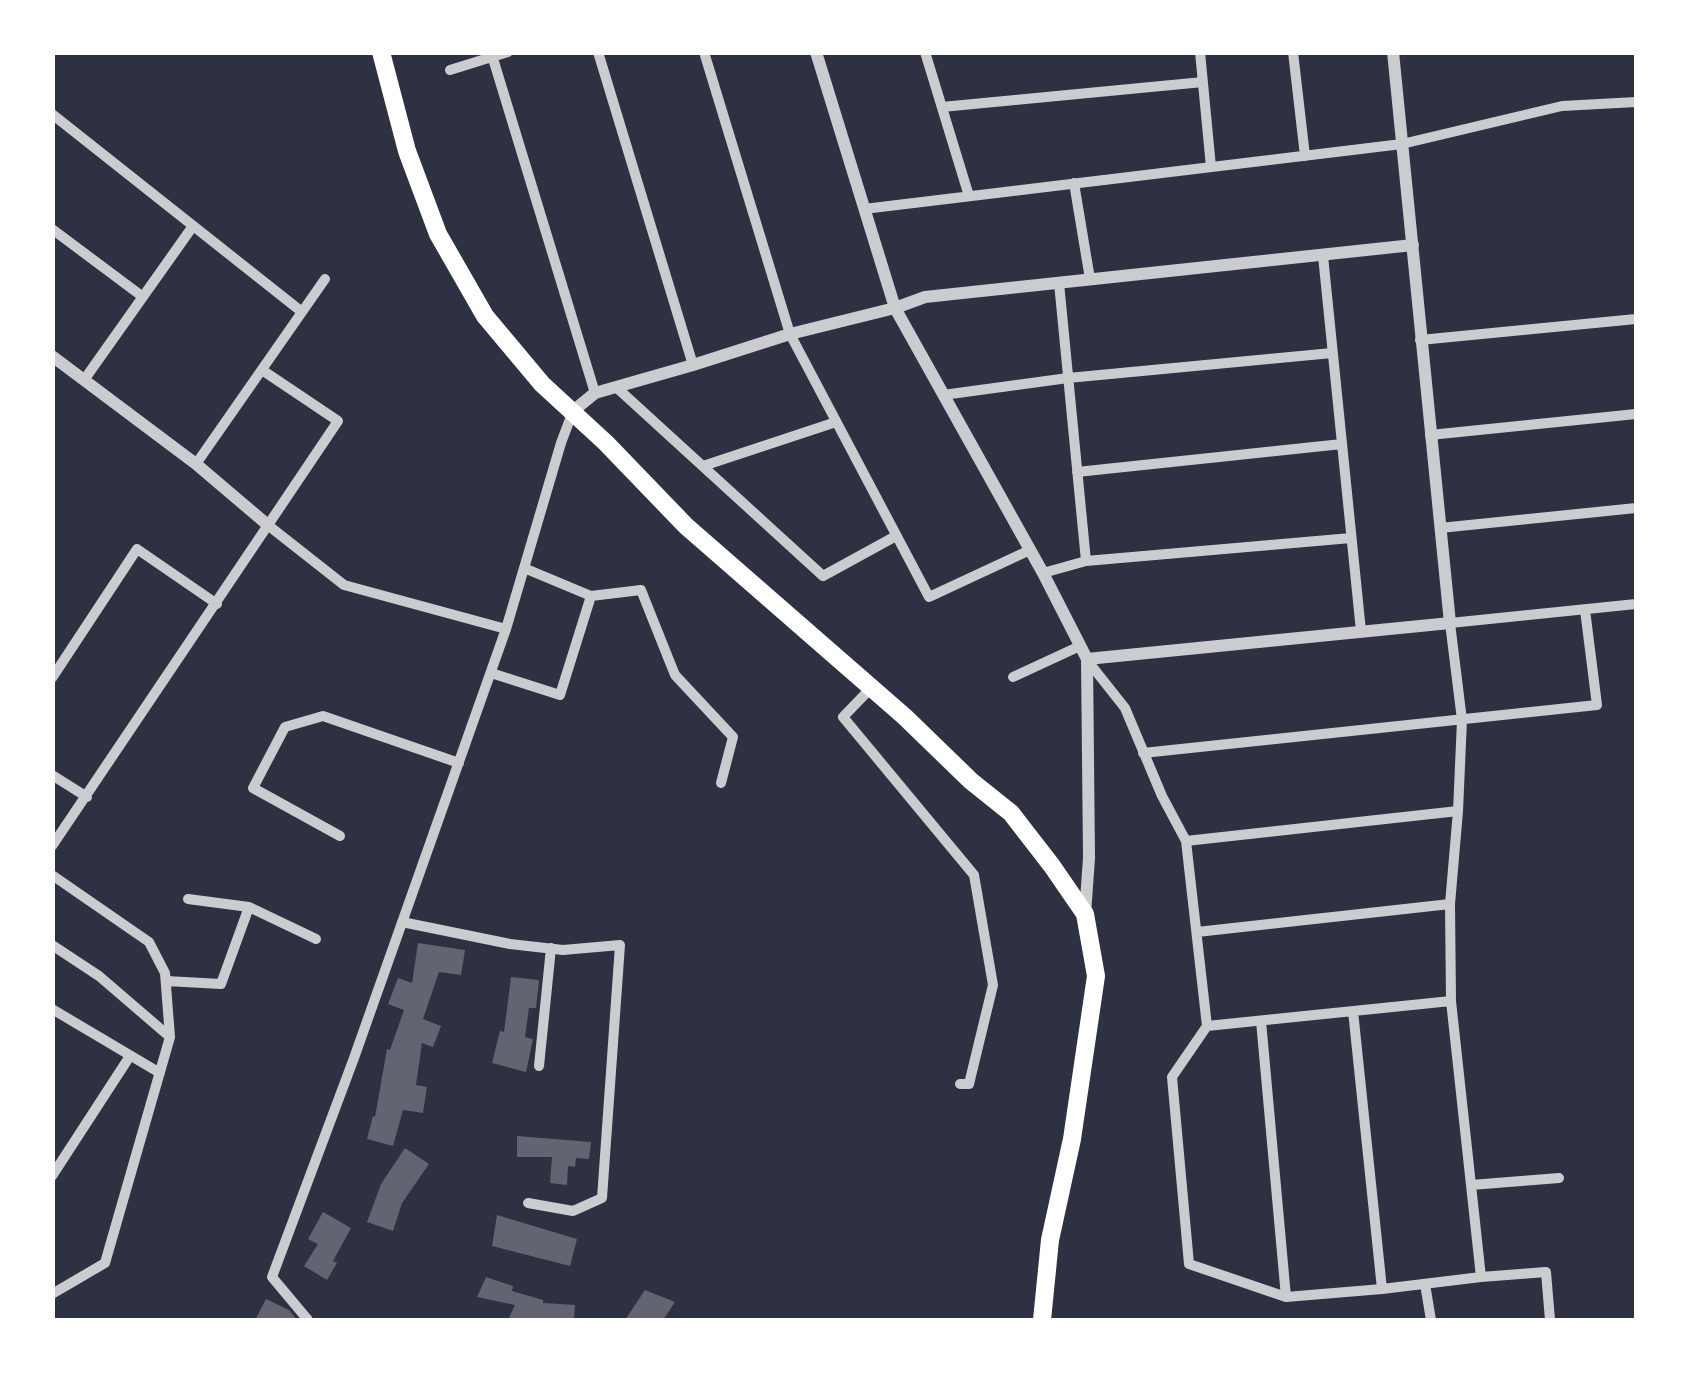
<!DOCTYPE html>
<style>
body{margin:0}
#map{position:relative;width:1689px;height:1373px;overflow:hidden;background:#2d3142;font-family:"PT Sans",sans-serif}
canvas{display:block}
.frame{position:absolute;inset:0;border:55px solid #fff;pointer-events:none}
</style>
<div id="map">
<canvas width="1689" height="1373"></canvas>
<div class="frame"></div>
</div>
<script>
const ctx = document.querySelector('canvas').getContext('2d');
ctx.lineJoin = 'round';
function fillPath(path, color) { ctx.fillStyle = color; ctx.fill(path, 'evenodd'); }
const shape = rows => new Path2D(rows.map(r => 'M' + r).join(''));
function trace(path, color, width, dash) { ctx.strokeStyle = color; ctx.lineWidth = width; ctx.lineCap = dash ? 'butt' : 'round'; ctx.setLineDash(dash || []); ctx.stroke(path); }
const building = shape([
 [418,943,465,950,461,975,439,972,423,1019,441,1026,433,1047,422,1043,416,1085,427,1087,423,1113,403,1110,393,1146,367,1139,373,1116,375,1117,387,1049,390,1050,404,1010,388,1004,398,978,412,983],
 [511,977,539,980,536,1008,529,1008,525,1037,533,1039,526,1072,492,1063,500,1031,504,1032],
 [517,1136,591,1142,589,1159,576,1158,575,1167,568,1166,567,1185,550,1183,552,1157,517,1157],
 [405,1148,429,1164,402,1203,393,1231,367,1222,381,1184],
 [323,1212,351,1228,333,1261,337,1263,327,1280,304,1266,318,1244,308,1239],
 [497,1215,577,1239,570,1266,492,1246],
 [486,1277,513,1286,512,1291,543,1300,543,1303,575,1305,574,1320,508,1320,515,1305,477,1297],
 [645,1290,675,1302,663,1320,625,1320],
 [266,1299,289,1310,297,1320,255,1320]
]);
const minor = shape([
 [491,52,595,393],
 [598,52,693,365],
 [704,52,790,334,929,597,1030,550],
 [925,52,969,196],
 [1200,52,1211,167],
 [1293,52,1305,156],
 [450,70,508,52],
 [942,107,1203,82],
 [52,114,302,312],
 [1074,183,1090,279],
 [864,209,1402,144,1562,106,1636,102],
 [52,229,143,297],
 [1323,256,1361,631],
 [1059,283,1086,561],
 [1420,340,1636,319],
 [84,380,193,226],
 [616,387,823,576,896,536],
 [943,395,1068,378,1332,353],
 [1430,435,1636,414],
 [196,464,325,279],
 [703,466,836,422],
 [1077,472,1342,444],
 [269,526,344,585,506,629],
 [1440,528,1636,508],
 [1043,573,1086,561,1351,538],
 [591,596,641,590,675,675,733,737,721,783],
 [1087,660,1125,708,1162,796,1186,841,1207,1026,1172,1077,1189,1264,1286,1297,1382,1289,1481,1277,1451,1001,1450,904,1458,811,1462,720,1450,623,1636,604],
 [491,673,560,695,591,596,524,568],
 [1013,677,1080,646],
 [52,678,137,549,217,604],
 [871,688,843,717,974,875,993,985,969,1084,960,1084],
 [1143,753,1597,705,1585,610],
 [52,775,87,797],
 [340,836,253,788,285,727,323,716,459,763],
 [1186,841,1458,811],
 [52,846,338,421,262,370],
 [52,875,149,942,165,973,170,1037,105,1263,52,1294],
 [188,899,249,907],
 [402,922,510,944,563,950,620,945,602,1198,573,1211,528,1203],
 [1197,932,1450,904],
 [52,945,99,976,170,1037],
 [166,981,221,984,249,907,316,939],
 [52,1009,160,1073],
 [1353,1011,1382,1289],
 [1261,1021,1286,1297],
 [1207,1026,1451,1001],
 [539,1066,551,948],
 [52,1176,130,1056],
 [1471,1185,1559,1178],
 [1481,1277,1546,1272,1550,1320],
 [1425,1284,1431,1320],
 [308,1320,272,1277,354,1058,506,629,561,443,573,411]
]);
const tertiary = shape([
 [816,52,895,308,1043,573,1087,659,1089,858,1085,914],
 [52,356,196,464,269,526],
 [573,411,595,393,693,365,790,334,895,308,925,297,1413,245],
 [1087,659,1450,623,1393,52]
]);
const trunk = shape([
 [381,52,407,151,438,234,485,316,542,384,606,443,686,526,905,717,971,781,1011,813,1052,866,1085,914,1096,976,1072,1139,1050,1240,1042,1320]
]);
fillPath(building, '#626471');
trace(minor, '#caccd0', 10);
trace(tertiary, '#caccd0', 12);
trace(trunk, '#fff', 18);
</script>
